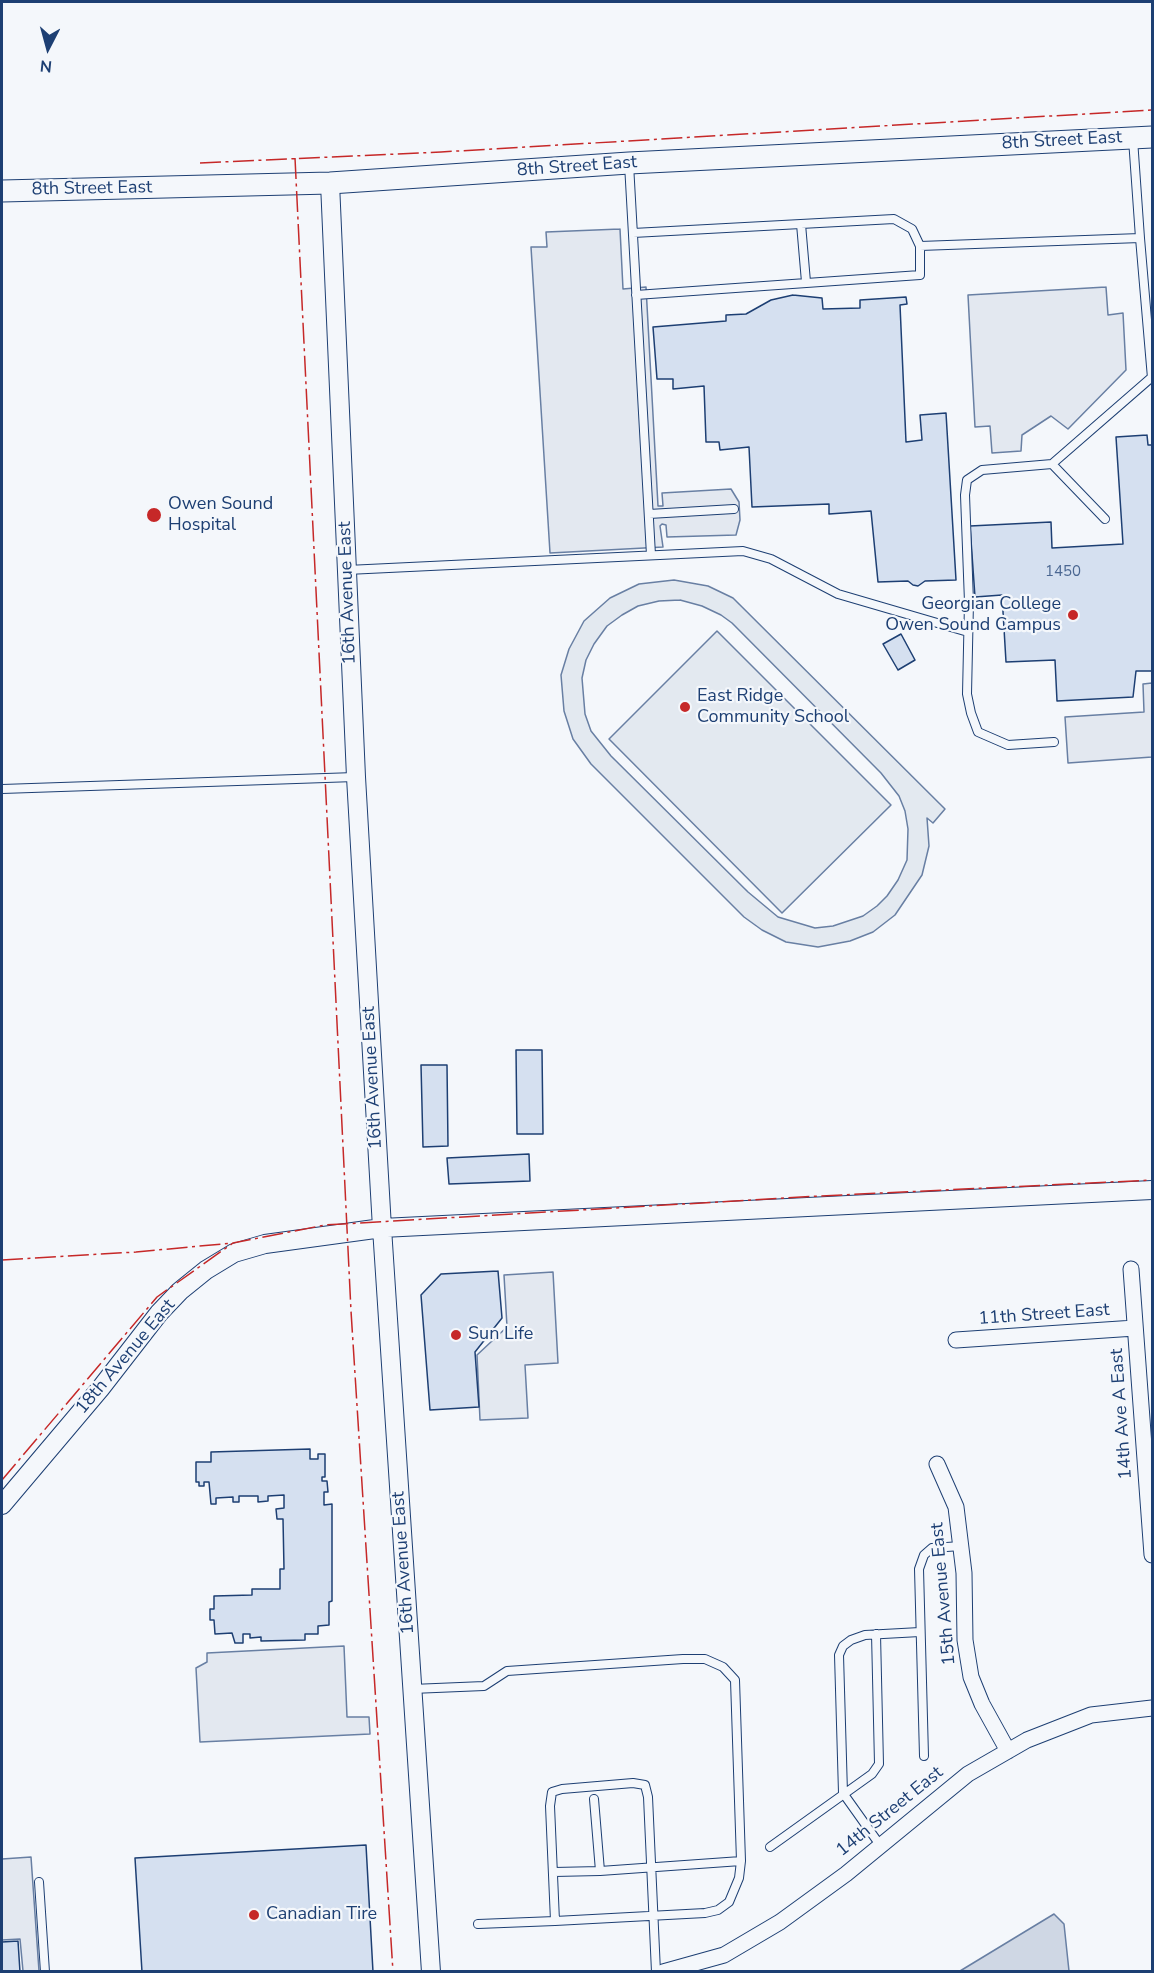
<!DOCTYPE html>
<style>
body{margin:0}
#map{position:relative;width:1154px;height:1973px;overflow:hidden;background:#f4f7fb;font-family:"Nunito Sans",sans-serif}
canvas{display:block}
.frame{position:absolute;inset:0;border:3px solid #1d3f73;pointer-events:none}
.north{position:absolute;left:18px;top:18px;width:60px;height:60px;-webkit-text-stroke:4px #f4f7fb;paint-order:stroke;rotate:186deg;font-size:16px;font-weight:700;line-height:24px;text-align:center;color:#1d3f73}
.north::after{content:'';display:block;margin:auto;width:21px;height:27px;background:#1d3f73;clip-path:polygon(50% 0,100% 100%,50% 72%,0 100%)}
</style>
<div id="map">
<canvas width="1154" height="1973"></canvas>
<div class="frame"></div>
<div class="north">N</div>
</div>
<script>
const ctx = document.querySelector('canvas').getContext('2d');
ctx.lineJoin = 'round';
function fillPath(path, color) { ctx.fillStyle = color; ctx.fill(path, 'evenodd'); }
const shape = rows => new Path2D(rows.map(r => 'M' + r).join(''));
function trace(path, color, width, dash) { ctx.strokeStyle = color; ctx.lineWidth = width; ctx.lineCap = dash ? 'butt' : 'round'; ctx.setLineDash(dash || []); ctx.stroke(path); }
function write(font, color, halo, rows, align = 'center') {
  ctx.font = font + ' "Nunito Sans",sans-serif'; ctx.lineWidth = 4.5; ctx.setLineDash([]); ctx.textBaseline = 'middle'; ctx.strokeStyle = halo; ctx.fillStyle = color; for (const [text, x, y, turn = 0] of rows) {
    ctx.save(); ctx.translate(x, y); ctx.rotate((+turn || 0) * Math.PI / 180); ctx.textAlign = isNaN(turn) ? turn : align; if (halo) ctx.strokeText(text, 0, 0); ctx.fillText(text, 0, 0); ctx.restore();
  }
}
const green = shape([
 [674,580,708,586,733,598,945,809,933,823,927,818,929,846,922,875,895,915,873,932,850,941,818,947,786,942,762,930,744,917,591,764,573,739,564,711,561,675,569,649,584,621,610,598,639,584,674,580],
 [680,600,702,606,721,615,732,623,881,773,899,796,905,811,908,829,907,860,898,880,887,896,877,906,863,916,833,926,815,928,778,917,748,892,611,756,591,731,585,714,582,678,586,660,594,644,607,626,622,615,638,606,659,601,680,600],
 [717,631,891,805,782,913,609,739,717,631]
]);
const parking = shape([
 [620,229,623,289,646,287,658,506,663,506,662,493,731,489,739,502,740,520,736,535,667,537,666,525,662,524,660,526,663,547,550,553,531,247,547,247,546,232,620,229],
 [1106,287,1108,315,1123,313,1126,370,1068,429,1051,416,1022,435,1021,451,992,453,990,426,975,427,968,295,1106,287],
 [1152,683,1152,757,1068,763,1065,717,1144,712,1143,684,1152,683],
 [553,1272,558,1363,525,1365,528,1418,480,1420,477,1355,507,1327,504,1275,553,1272],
 [344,1646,347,1717,369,1717,370,1734,200,1742,196,1668,207,1662,207,1653,344,1646],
 [31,1857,39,1971,23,1971,20,1939,2,1940,2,1859,31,1857]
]);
const water = shape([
 [1054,1914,1064,1924,1069,1971,960,1971,1054,1914]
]);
const building = shape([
 [793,295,822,298,823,309,860,308,860,300,906,297,907,304,900,305,906,442,922,440,920,415,946,413,956,580,925,581,918,586,913,585,908,581,878,582,871,511,829,514,829,504,752,507,749,447,720,450,719,442,706,442,704,386,673,389,673,379,657,379,653,327,726,321,726,315,746,314,771,300,793,295],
 [1147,435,1148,445,1152,445,1152,671,1136,671,1133,697,1057,701,1055,660,1006,662,1002,595,975,597,970,526,1051,522,1052,548,1123,544,1116,437,1147,435],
 [901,634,915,660,898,670,883,644,901,634],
 [516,1050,542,1050,543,1134,517,1134,516,1050],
 [421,1065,447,1065,448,1146,423,1147,421,1065],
 [529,1154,530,1181,449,1184,447,1158,529,1154],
 [498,1271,502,1318,475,1352,479,1407,430,1410,421,1295,441,1274,498,1271],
 [310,1449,310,1459,318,1459,318,1454,325,1454,325,1477,322,1477,322,1481,327,1481,328,1492,324,1492,324,1505,332,1504,332,1601,329,1602,329,1625,318,1626,318,1634,305,1634,305,1640,261,1641,261,1637,250,1638,250,1634,243,1634,243,1643,235,1643,232,1633,215,1634,214,1620,210,1620,210,1609,214,1609,214,1596,252,1595,252,1589,280,1589,280,1569,284,1569,283,1519,277,1519,276,1509,284,1508,284,1495,268,1496,268,1501,258,1502,258,1496,239,1496,239,1502,233,1502,233,1497,216,1498,216,1504,211,1504,209,1482,204,1482,204,1486,199,1486,199,1482,196,1482,196,1462,211,1462,211,1452,310,1449],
 [366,1845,373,1972,142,1972,135,1858,366,1845],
 [18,1941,20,1972,2,1972,2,1942,18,1941]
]);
const service = shape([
 [1133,139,1140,238,1152,378],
 [629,164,651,555],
 [801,224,806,282],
 [633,233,894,219,912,229,920,246],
 [636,295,920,275,920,246,1140,238],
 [1052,464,1105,519],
 [649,514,734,509],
 [347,570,743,551,771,559,838,594,968,632],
 [1054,742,1008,745,978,732,971,713,967,694,969,602,965,495,967,480,982,470,1052,464,1152,377],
 [2,789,355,777],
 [412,1689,484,1686,507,1671,683,1659,705,1659,723,1667,735,1680,741,1861,739,1878,729,1902,718,1910,705,1913,555,1921],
 [924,1756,919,1569,924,1555,932,1548,961,1546],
 [594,1799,600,1871],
 [880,1845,843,1793,839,1655,843,1646,851,1640,865,1635,920,1632],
 [770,1847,872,1774,879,1764,876,1634],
 [554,1872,600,1871,741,1861],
 [39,1882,45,1972],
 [478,1924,555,1921,550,1806,552,1792,562,1789,633,1783,645,1785,648,1797,656,1972]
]);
const minor = shape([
 [1131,1269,1152,1555],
 [956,1340,1135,1328],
 [937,1464,956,1507,964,1573,965,1640,971,1677,982,1704,1008,1751],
 [663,1972,724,1955,780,1922,846,1874,968,1774,1027,1740,1091,1715,1152,1708]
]);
const tertiary = shape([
 [330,183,356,777,382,1228,431,1972],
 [2,1505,100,1389,159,1313,180,1291,206,1270,234,1253,265,1244,382,1228,1152,1190]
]);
const secondary = shape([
 [2,191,330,183,629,163,1152,137]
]);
const power = shape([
 [295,158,351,1311,393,1972],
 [200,163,441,152,1152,110],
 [2,1260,136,1252,233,1243],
 [2,1480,157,1297,233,1243,325,1225,820,1196,1152,1180]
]);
const markers = [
 [154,515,8,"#c62828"],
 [1073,615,6,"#c62828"],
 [685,707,6,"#c62828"],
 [456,1335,6,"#c62828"],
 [254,1915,6,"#c62828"]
];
const numberNames = [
 ["1450",1063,572]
];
const streetNames = [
 ["8th Street East",1062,141,-3],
 ["8th Street East",577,167,-4],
 ["8th Street East",92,189,-1],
 ["16th Avenue East",348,593,-92],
 ["16th Avenue East",373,1078,-93],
 ["11th Street East",1044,1315,-4],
 ["18th Avenue East",126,1357,-50],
 ["14th Ave A East",1122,1414,-94],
 ["16th Avenue East",404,1563,-94],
 ["15th Avenue East",944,1594,-95],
 ["14th Street East",890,1812,-39]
];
const poiNames = [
 ["Owen Sound",168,505],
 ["Hospital",168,526],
 ["Georgian College",1061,605,"right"],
 ["Owen Sound Campus",1061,626,"right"],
 ["East Ridge",697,697],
 ["Community School",697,718],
 ["Sun Life",468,1335],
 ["Canadian Tire",266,1915]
];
fillPath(green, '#e3e9f0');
trace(green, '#687fa3', 1.5);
fillPath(parking, '#e3e8f0');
trace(parking, '#687fa3', 1.5);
fillPath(water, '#cfd7e4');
trace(water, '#687fa3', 1.5);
fillPath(building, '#d5e0f0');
trace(building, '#1d3f73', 1.5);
trace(service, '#1d3f73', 10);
trace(minor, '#1d3f73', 17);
trace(tertiary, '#1d3f73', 20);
trace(secondary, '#1d3f73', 23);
trace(service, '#f4f7fb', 8);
trace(minor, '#f4f7fb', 15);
trace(tertiary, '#f4f7fb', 18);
trace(secondary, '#f4f7fb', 21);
trace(power, '#c62828', 1.5, [21, 4.5, 3, 4.5]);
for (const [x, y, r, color] of markers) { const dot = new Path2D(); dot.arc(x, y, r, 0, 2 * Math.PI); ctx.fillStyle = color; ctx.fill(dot); trace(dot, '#f4f7fb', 2); }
write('15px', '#4b6792', null, numberNames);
write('18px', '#1d3f73', '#f4f7fb', streetNames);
write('18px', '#1d3f73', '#f4f7fb', poiNames, 'left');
</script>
